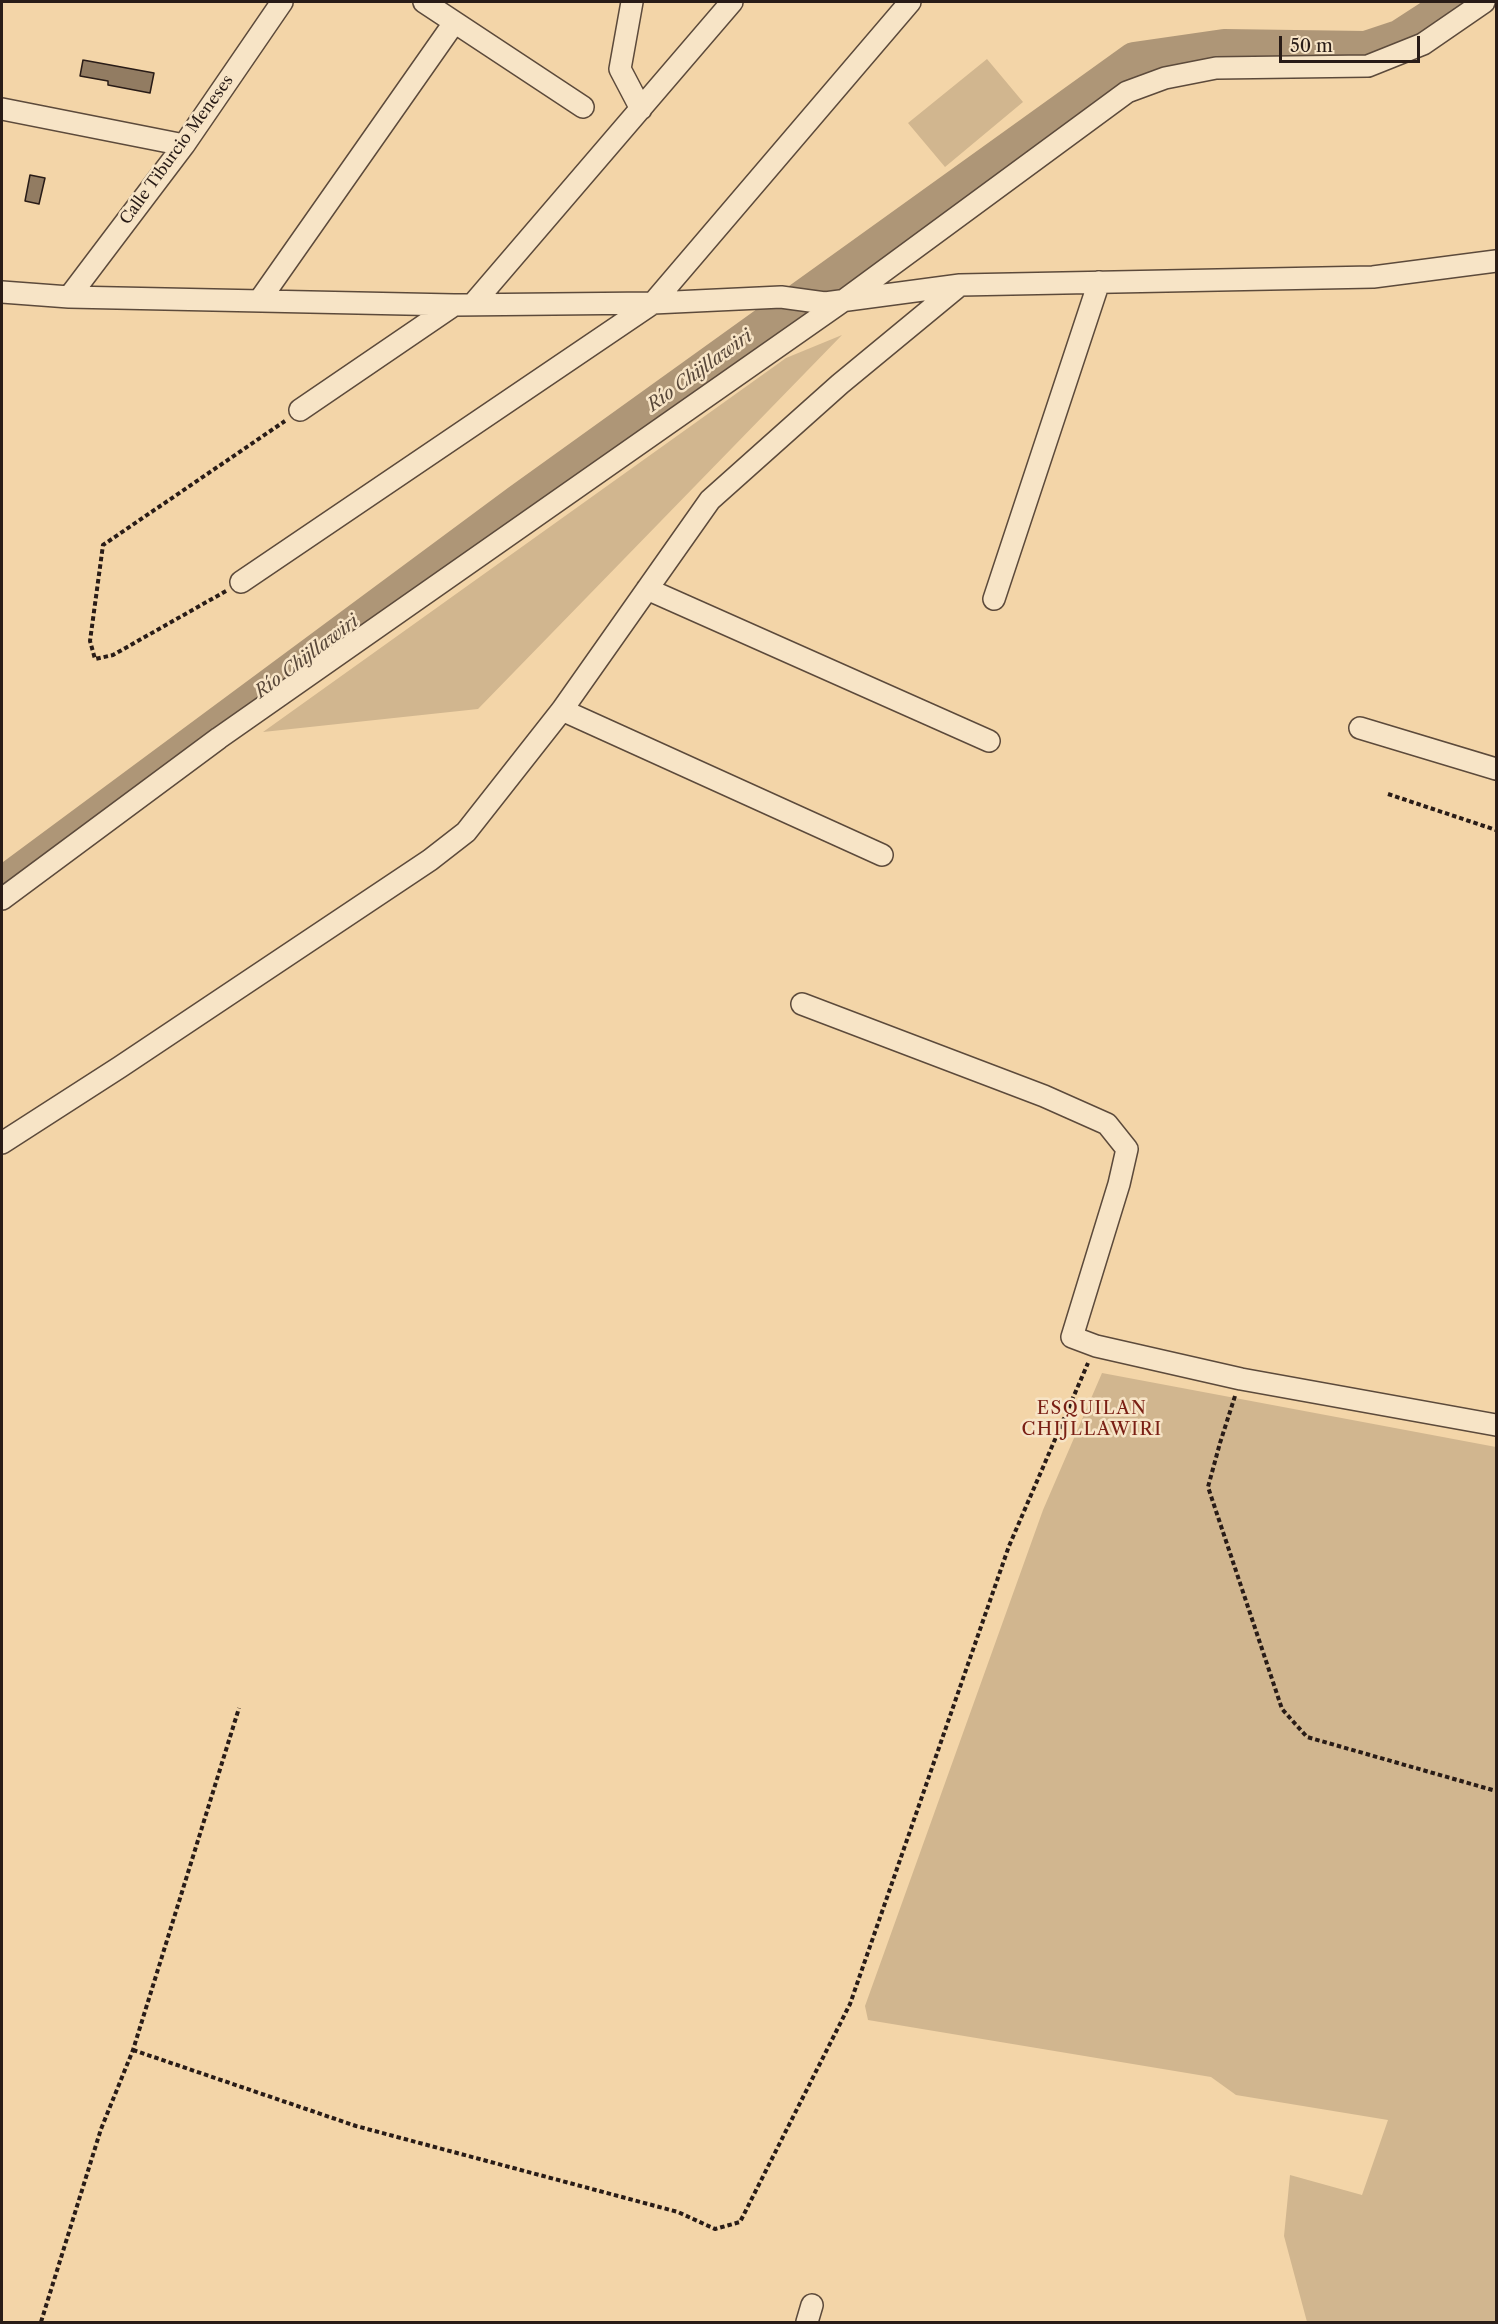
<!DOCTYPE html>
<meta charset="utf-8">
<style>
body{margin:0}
#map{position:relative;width:1498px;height:2324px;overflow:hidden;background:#f3d5a8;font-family:"Libre Caslon Text",serif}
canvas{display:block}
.frame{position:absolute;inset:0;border:3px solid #291c17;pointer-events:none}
.scale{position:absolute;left:1279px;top:36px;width:141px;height:27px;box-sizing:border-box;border:3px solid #291c17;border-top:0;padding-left:8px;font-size:18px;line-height:21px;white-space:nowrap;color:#291c17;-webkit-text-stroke:4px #f7e4c6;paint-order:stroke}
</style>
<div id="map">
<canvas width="1498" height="2324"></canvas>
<div class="frame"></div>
<div class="scale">50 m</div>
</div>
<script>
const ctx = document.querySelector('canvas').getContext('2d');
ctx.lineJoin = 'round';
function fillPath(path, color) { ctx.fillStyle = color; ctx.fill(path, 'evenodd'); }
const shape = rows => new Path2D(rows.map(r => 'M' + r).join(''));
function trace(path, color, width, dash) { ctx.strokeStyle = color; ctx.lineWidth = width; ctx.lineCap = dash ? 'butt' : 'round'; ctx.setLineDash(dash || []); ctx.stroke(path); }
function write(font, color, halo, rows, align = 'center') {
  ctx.font = font + ' "Libre Caslon Text",serif'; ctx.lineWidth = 5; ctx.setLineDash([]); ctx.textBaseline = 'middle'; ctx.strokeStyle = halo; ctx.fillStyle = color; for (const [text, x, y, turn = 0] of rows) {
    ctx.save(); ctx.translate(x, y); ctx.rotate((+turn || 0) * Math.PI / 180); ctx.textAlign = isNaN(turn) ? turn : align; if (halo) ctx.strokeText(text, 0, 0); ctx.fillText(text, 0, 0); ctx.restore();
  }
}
const green = shape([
 [987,59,1023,102,945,167,908,123],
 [842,335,478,709,263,732,786,358],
 [1102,1373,1496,1447,1496,2322,1307,2322,1284,2236,1290,2175,1362,2195,1388,2120,1236,2095,1211,2077,868,2020,865,2006,1043,1510]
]);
const river = shape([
 [2,884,519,501,1134,59,1224,46,1366,48,1399,37,1453,2]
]);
const building = shape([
 [83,60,154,73,150,93,108,85,108,81,80,76,83,60],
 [30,175,45,178,39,204,25,201,30,175]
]);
const path = shape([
 [226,591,113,655,95,659,90,641,103,545,285,421],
 [1388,794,1496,830],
 [1235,1396,1220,1443,1208,1487,1282,1709,1307,1737,1496,1791],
 [133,2050,356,2126,678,2212,715,2229,740,2222,850,2004,1009,1546,1088,1363],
 [41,2322,101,2129,133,2050,239,1708]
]);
const minor = shape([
 [424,2,583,107],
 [632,2,620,69,641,109],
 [2,109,184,145],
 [2,292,69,297,454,305,653,303,781,297,825,303,960,285,1373,277,1496,261],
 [69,297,184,145,282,2],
 [259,301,454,23],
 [473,304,732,2],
 [300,410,454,305],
 [241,582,653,303,910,2],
 [647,589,989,741],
 [994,599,1099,282],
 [562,710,882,855],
 [1360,728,1496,769],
 [2,899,219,738,843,301,1127,92,1165,78,1216,68,1368,66,1423,44,1484,2],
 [802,1004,1044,1096,1107,1124,1127,1149,1119,1184,1072,1337,1096,1346,1241,1379,1496,1425],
 [2,1143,120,1067,430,860,466,832,562,710,710,500,840,384,960,285],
 [807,2322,812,2305]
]);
const streetNames = [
 ["Calle Tiburcio Meneses",177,150,-54]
];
const waterNames = [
 ["Río Chijllawiri",700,371,-36],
 ["Río Chijllawiri",307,657,-37]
];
const neighbourhoodNames = [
 ["ESQUILAN",1092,1409],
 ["CHIJLLAWIRI",1092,1430]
];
fillPath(green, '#d1b68f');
trace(river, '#ae9677', 34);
fillPath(building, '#927c62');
trace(building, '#291c17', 1.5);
trace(minor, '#5c4a3b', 24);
trace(path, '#291c17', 4, [4.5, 3]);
trace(minor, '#f7e4c6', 21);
write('16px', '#291c17', '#f7e4c6', streetNames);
write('italic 18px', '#584739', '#f7e4c6', waterNames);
ctx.letterSpacing = '1.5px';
write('18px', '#7a1f14', '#f7e4c6', neighbourhoodNames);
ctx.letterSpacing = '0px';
</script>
